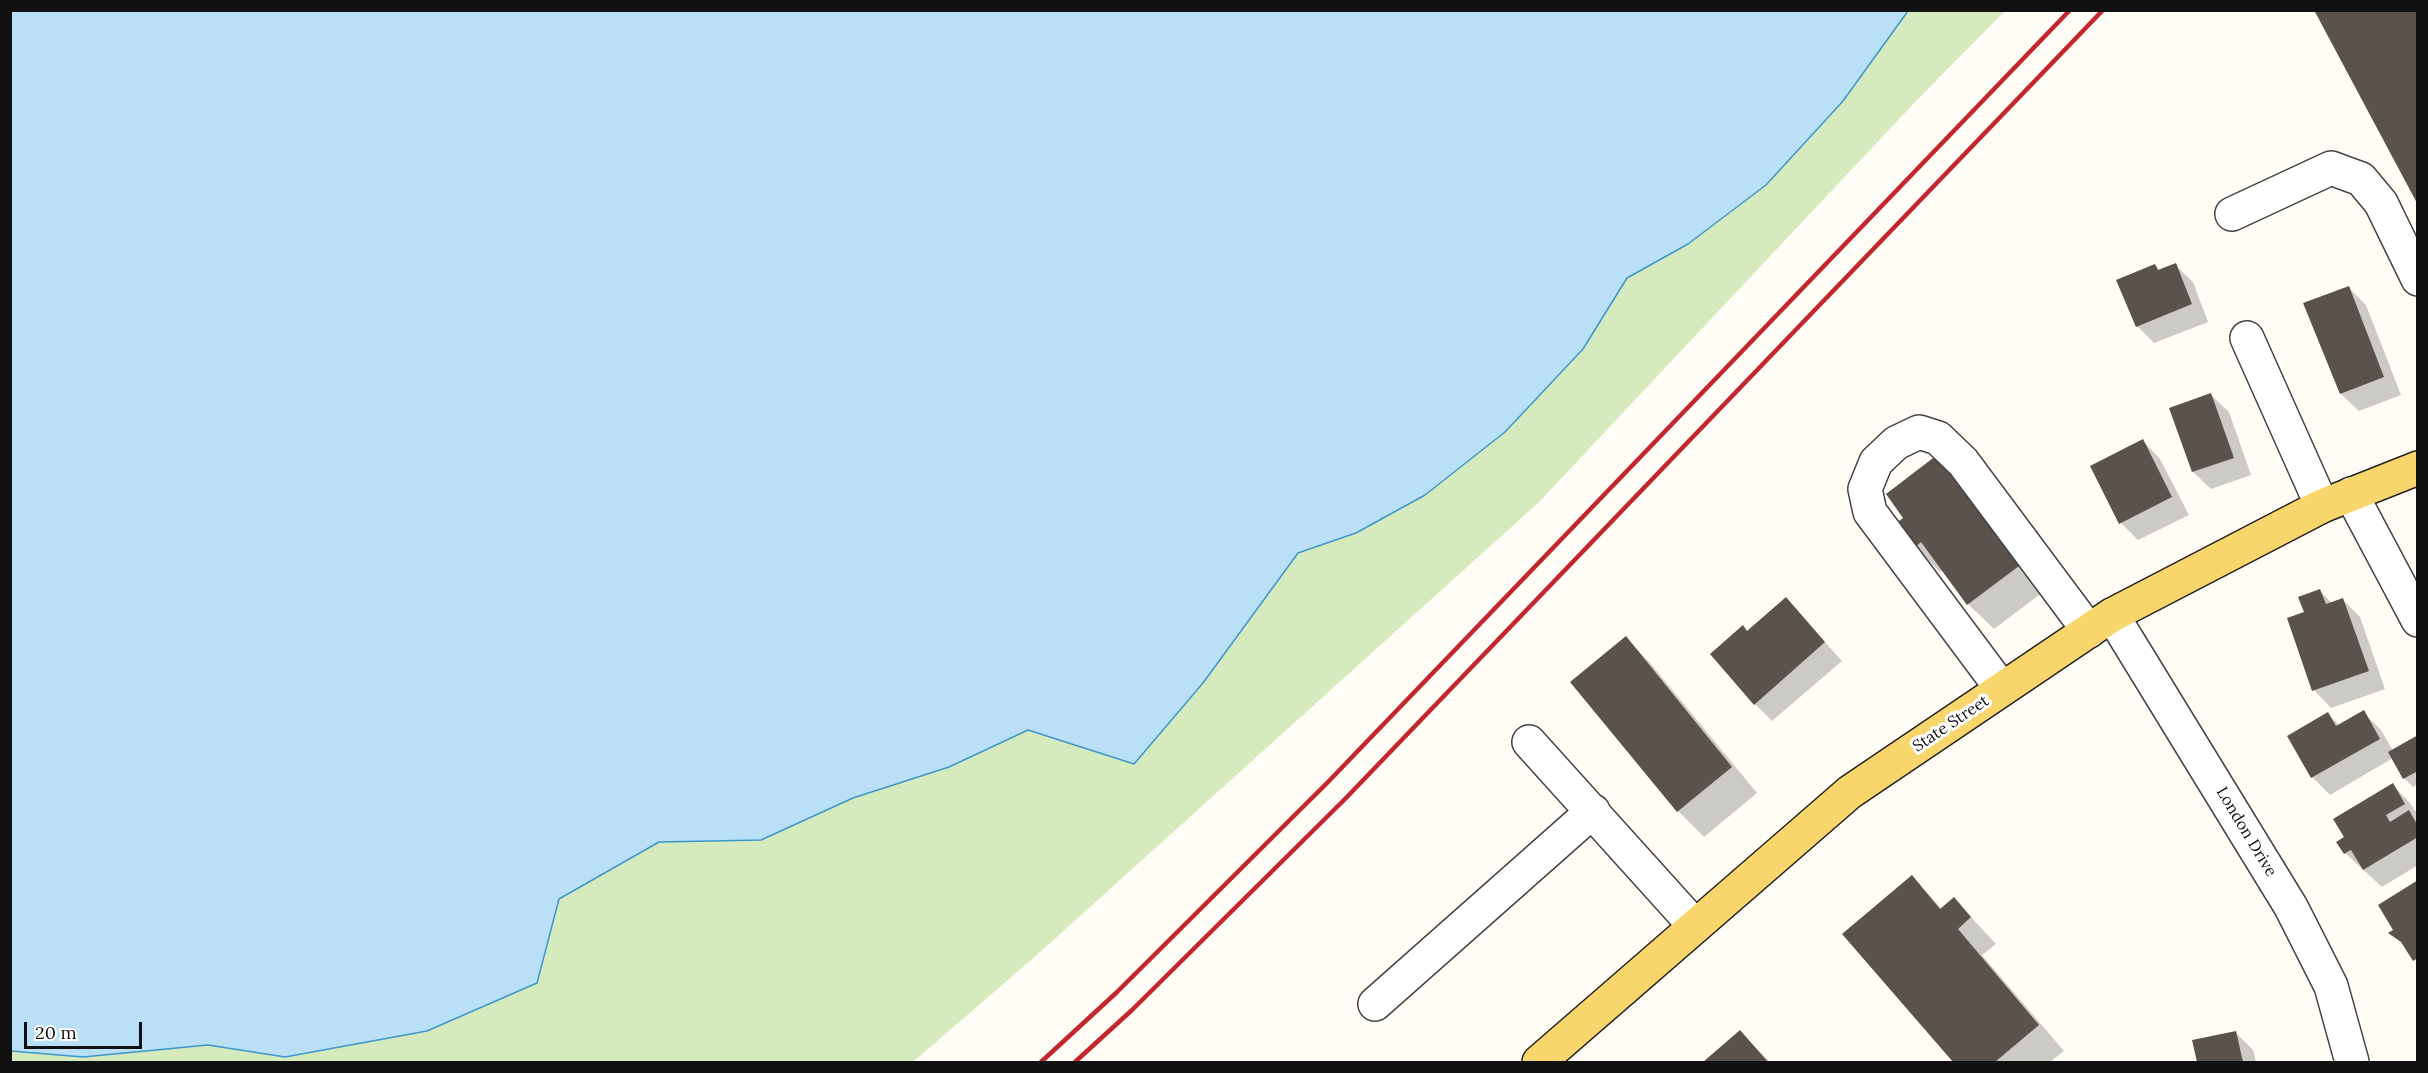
<!DOCTYPE html>
<style>
body{margin:0}
#map{position:relative;width:2428px;height:1073px;overflow:hidden;background:#fffdf5;font-family:Lora,serif}
canvas{display:block}
.frame{position:absolute;inset:0;border:12px solid #111;pointer-events:none}
.scale{position:absolute;left:24px;top:1022px;width:118px;height:27px;box-sizing:border-box;border:3px solid #111;border-top:0;padding-left:8px;font-size:18px;line-height:21px;white-space:nowrap;color:#111;-webkit-text-stroke:4px #fff;paint-order:stroke}
</style>
<div id="map">
<canvas width="2428" height="1073"></canvas>
<div class="frame"></div>
<div class="scale">20 m</div>
</div>
<script>
const ctx = document.querySelector('canvas').getContext('2d');
ctx.lineJoin = 'round';
function fillPath(path, color) { ctx.fillStyle = color; ctx.fill(path, 'evenodd'); }
const shape = rows => new Path2D(rows.map(r => 'M' + r).join(''));
function trace(path, color, width, dash) { ctx.strokeStyle = color; ctx.lineWidth = width; ctx.lineCap = dash ? 'butt' : 'round'; ctx.setLineDash(dash || []); ctx.stroke(path); }
function write(font, color, halo, rows, align = 'center') {
  ctx.font = font + ' Lora,serif'; ctx.lineWidth = 6; ctx.setLineDash([]); ctx.textBaseline = 'middle'; ctx.strokeStyle = halo; ctx.fillStyle = color; for (const [text, x, y, turn = 0] of rows) {
    ctx.save(); ctx.translate(x, y); ctx.rotate((+turn || 0) * Math.PI / 180); ctx.textAlign = isNaN(turn) ? turn : align; if (halo) ctx.strokeText(text, 0, 0); ctx.fillText(text, 0, 0); ctx.restore();
  }
}
const green = shape([
 [1908,11,2005,11,1916,101,1538,503,1039,953,913,1062,11,1062,10,1051,83,1057,208,1045,285,1057,537,983,559,899,659,842,761,840,853,798,949,767,1028,730,1134,764,1203,683,1298,553,1356,533,1425,495,1505,432,1583,349,1627,278,1688,244,1766,185,1843,101]
]);
const water = shape([
 [10,11,11,10,1908,11,1843,101,1766,185,1688,244,1627,278,1583,349,1505,432,1425,495,1356,533,1298,553,1203,683,1134,764,1028,730,949,767,853,798,761,840,659,842,559,899,537,983,427,1031,285,1057,208,1045,83,1057,11,1051,10,11]
]);
const shadow = shape([
 [2155,265,2160,271,2175,265,2193,282,2208,322,2154,343,2137,326],
 [2348,287,2366,305,2401,395,2359,411,2341,394],
 [2211,395,2229,412,2251,475,2211,489,2193,472,2171,409],
 [2143,441,2160,459,2189,515,2138,540,2121,523],
 [1937,457,1962,483,2043,592,1994,629,1968,604,1943,570,1940,572,1915,547,1905,519],
 [2320,591,2332,603,2343,600,2360,617,2385,689,2331,708,2314,690,2288,619,2306,613],
 [1786,599,1842,661,1772,721,1755,704,1743,627,1748,632],
 [1626,638,1651,664,1757,793,1704,837,1678,811,1572,682],
 [2363,712,2381,730,2393,751,2418,736,2418,784,2413,787,2404,778,2393,758,2330,795,2312,777,2328,714,2340,726],
 [2393,785,2410,803,2418,815,2418,865,2382,887,2345,853,2346,837],
 [1912,877,1942,909,1954,899,1996,944,1982,955,2064,1051,2050,1062,1955,1062,1845,934],
 [1740,1032,1770,1062,1705,1062],
 [2235,1032,2253,1050,2256,1062,2199,1062,2194,1041]
]);
const building = shape([
 [2314,10,2418,10,2418,205],
 [2176,263,2192,304,2136,327,2116,280,2155,264,2158,270],
 [2349,286,2384,377,2340,394,2303,303],
 [2211,393,2234,458,2192,472,2169,408],
 [2143,439,2172,497,2119,524,2090,466],
 [1937,455,2019,566,1967,605,1921,542,1914,548,1895,524,1903,518,1886,494],
 [2320,589,2326,604,2343,598,2369,671,2312,691,2287,618,2304,612,2298,597],
 [1786,597,1825,642,1754,705,1710,654,1743,625,1747,631],
 [1626,636,1732,767,1677,812,1570,682],
 [2364,710,2380,739,2311,778,2287,736,2328,712,2336,726],
 [2418,735,2418,771,2403,779,2388,752],
 [2393,783,2405,804,2386,815,2390,822,2409,810,2418,826,2418,837,2363,870,2351,850,2344,854,2336,842,2344,837,2333,819],
 [1912,875,1940,909,1954,897,1971,917,1958,929,2039,1025,1995,1062,1953,1062,1842,934],
 [2418,880,2418,958,2413,961,2401,942,2388,933,2393,930,2378,905],
 [1740,1030,1768,1062,1703,1062],
 [2236,1031,2243,1062,2197,1062,2192,1040]
]);
const minor = shape([
 [2232,214,2331,168,2361,179,2381,203,2418,279],
 [2247,338,2322,506],
 [2351,494,2418,620],
 [2112,615,2291,907,2331,986,2352,1062],
 [2002,689,1870,512,1865,489,1876,462,1896,443,1919,432,1938,438,1963,462,2089,631],
 [1529,742,1695,926],
 [1375,1004,1593,811]
]);
const major = shape([
 [1539,1062,1850,792,2112,615,2322,506,2418,468]
]);
const rail = shape([
 [1041,1062,1116,993,1328,782,2070,10],
 [1075,1062,1132,1010,1345,799,2103,10]
]);
const streetNames = [
 ["State Street",1951,724,-34],
 ["London Drive",2246,832,59]
];
fillPath(green, '#d5ebbd');
fillPath(water, '#b9e0f7');
trace(water, '#3f96cf', 1.5);
fillPath(shadow, '#0003');
fillPath(building, '#5a524d');
trace(minor, '#444', 36);
trace(major, '#222', 36);
trace(minor, '#fff', 33);
trace(major, '#f9d66b', 33);
trace(rail, '#c4262e', 4.5);
write('16px', '#111', '#fff', streetNames);
</script>
